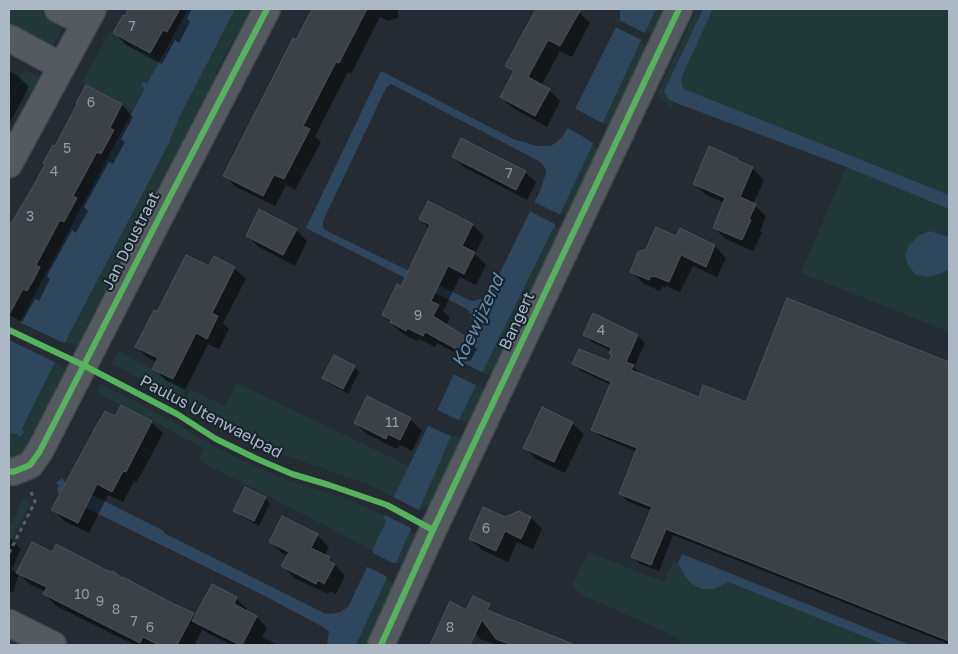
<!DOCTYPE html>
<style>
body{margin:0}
#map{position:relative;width:958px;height:654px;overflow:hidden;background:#242b32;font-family:"Golos Text",sans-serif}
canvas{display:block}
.frame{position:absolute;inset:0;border:10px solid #acb9c5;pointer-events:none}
</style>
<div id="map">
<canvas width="958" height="654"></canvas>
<div class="frame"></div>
</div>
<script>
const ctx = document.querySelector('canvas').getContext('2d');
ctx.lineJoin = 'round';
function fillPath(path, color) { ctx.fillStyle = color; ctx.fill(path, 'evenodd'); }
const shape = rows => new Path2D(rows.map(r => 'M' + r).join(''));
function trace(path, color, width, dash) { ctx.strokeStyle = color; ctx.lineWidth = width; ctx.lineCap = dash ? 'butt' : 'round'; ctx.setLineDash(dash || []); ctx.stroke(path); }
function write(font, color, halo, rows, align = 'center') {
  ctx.font = font + ' "Golos Text",sans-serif'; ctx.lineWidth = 4; ctx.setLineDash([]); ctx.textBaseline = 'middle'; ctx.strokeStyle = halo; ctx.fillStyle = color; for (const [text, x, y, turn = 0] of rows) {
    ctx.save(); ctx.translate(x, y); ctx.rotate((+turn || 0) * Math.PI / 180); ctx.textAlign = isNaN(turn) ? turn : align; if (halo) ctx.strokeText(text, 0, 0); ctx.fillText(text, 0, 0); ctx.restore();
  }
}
const green = shape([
 [9,9,41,9,65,23,51,49,9,28],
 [235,9,255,9,238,42,233,40,216,73,220,76,102,308,98,306,87,326,91,329,81,350,74,349,75,346,66,342,168,145,179,118],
 [656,9,668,9,654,36,645,32],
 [697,9,703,9,664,91,668,99,674,102,672,108,664,102,657,94],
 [713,9,949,9,949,195,684,89,682,85,681,80,683,74],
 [110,32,161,59,147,85,143,83,141,86,145,88,133,110,82,82],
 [641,42,643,44,646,49,614,125,605,124,602,123],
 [24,69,43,80,35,94,20,87,9,107,9,98],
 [592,144,600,153,572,213,561,215,559,213],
 [846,167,949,209,949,237,930,231,916,275,927,277,940,274,949,269,949,332,801,273],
 [555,225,562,235,497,372,486,374,482,372],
 [118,351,186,387,180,399,112,364],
 [55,362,63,367,64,369,66,367,71,369,30,449,20,458,9,459,9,433,15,434,22,430],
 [237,383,409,466,394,497,367,484,287,456,253,441,220,424,184,402,190,389,225,406],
 [476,383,481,386,487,395,473,423,468,424,459,420],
 [101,384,173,421,212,445,239,459,290,481,349,499,384,516,384,517,386,521,372,550,198,460,204,449,152,420,97,393],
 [452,434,459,437,461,443,432,511,426,507,421,509,419,509],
 [23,498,31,502,9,546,9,529],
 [410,530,413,534,415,534,420,536,406,564,396,563],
 [589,552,664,582,673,561,678,563,685,576,714,589,728,582,885,645,682,645,677,637,582,595,572,585],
 [387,578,397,586,368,645,356,645]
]);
const water = shape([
 [188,9,235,9,179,118,168,145,55,362,22,429,24,433,19,437,17,434,9,433,9,342,145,88,141,86,143,82,147,84],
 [620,9,656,9,555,225,452,434,396,563,390,563,384,573,387,578,356,645,327,645,329,631,323,627,259,593,84,507,69,501,58,492,57,488,59,486,56,483,62,478,64,481,164,531,164,533,324,613,331,614,340,612,348,607,367,567,371,566,375,557,372,550,386,521,384,517,429,424,435,415,473,332,473,323,469,311,465,308,306,228,381,71,513,139,537,146,550,146,556,143,563,136,569,125,576,107,620,19],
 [391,84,539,161,542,164,545,168,546,173,540,191,495,283,489,294,484,298,474,301,469,300,325,230,323,227,323,221,386,88],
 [703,9,713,9,683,74,681,80,682,85,684,89,949,195,949,209,846,167,674,102,668,99,664,91],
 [930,231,949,237,949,269,940,274,927,277,916,275,908,265,905,254,909,246,918,236],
 [682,554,884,635,911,645,885,645,728,582,714,589,702,589,692,584,685,576,678,563]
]);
const pier = shape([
 [617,19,647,34,644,41,613,26],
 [574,108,604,124,594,143,566,127],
 [532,201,561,215,557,225,527,210],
 [17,321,66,344,57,363,9,340,9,336],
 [457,360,484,373,478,386,451,373],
 [435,409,461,421,453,437,426,425],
 [391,496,421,511,413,529,383,514],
 [373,553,395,564,394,566,391,565,387,573,389,576,388,577,366,566,369,564,373,556,372,554]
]);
const shadow = shape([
 [130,9,192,9,187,18,190,22,179,43,175,40,162,64,126,45,115,33],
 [313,9,398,9,398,18,388,21,380,17,351,74,348,72,315,136,321,142,295,190,286,185,275,206,236,187,225,176],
 [537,9,579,9,578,11,590,23,572,57,560,51,541,86,549,90,560,101,547,127,513,108,501,97,514,73,507,66],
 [9,71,18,76,29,87,9,124],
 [86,86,122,105,133,117,121,139,125,142,113,164,109,162,84,207,88,211,76,233,72,230,47,276,50,279,39,301,35,299,22,322,9,315,9,230,55,147],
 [710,148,738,160,741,163,752,168,764,180,753,204,766,216,760,231,762,232,753,251,726,239,714,228,725,203,706,195,694,184],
 [453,157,525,172,536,182,527,200,464,167],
 [420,219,473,225,484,236,475,254,486,265,476,285,460,277,443,311,450,318,446,325,465,338,477,349,470,361,437,343,435,347,419,339,417,341,403,334,383,315,402,288,430,229],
 [296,230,307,241,295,266,259,247,247,236],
 [680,230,715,246,726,258,717,277,693,266,680,292,666,286,665,288,662,286,660,291,643,283,631,271,677,237],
 [209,268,234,268,246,279,223,323,229,329,219,349,208,344,185,390,165,380,154,368,157,362,148,358,137,347,158,314],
 [788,299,949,363,949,644,673,535,659,571,640,564,633,557,652,511,627,501,620,494,637,452,600,436,593,429,611,385,581,371,574,364,610,363,613,356,610,354,611,351,592,342,585,335,594,315,638,336,645,343,634,367,640,373,639,375,699,399,747,404],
 [354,367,359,372,348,394,329,383,324,378],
 [116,417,151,422,163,433,137,482,134,481,123,502,108,495,89,533,64,521,53,509],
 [410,419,422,431,412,451,400,445,397,449,367,434,355,423],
 [572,423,584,434,565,473,536,459,525,448],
 [265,498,270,503,259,526,241,516,235,511],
 [505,518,531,518,542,529,533,549,517,542,508,562,482,550,470,539],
 [317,535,329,547,324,556,329,558,345,576,336,594,330,591,328,594,294,578,283,566,288,556,282,553,270,542],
 [9,537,21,549,12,569,17,574,33,544,52,554,122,580,193,614,196,617,236,598,247,609,246,611,257,617,267,628,262,637,278,645,231,645,202,630,194,645,135,645,56,606,45,594,46,592,29,584,19,573,13,593,9,591],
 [450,603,473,615,476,607,571,645,497,645,480,639,476,634,459,645,432,645]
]);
const building = shape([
 [125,9,180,9,167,32,163,30,150,53,113,33,123,15,125,16,128,10,125,9],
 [312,9,367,9,339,63,336,62,303,126,310,129,284,179,274,175,263,196,223,176,293,38,296,40,312,9],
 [536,9,581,9,560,46,548,40,528,77,550,89,535,116,500,97,514,71,505,66,536,9],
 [86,85,122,104,110,128,114,130,101,154,97,152,73,196,77,198,64,222,60,220,36,265,40,267,34,279,27,291,23,289,9,315,9,227,35,183,45,164,43,163,53,145,55,146,77,104,76,103,86,85],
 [461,138,526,171,516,190,452,157,461,138],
 [709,146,738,159,737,160,753,167,740,197,756,204,749,219,751,220,742,240,713,228,725,198,693,184,709,146],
 [428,201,473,224,462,246,475,252,464,274,448,266,431,301,439,305,433,316,466,337,458,350,425,332,423,336,407,328,406,331,390,322,391,320,382,315,397,284,401,286,430,225,419,219,428,201],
 [259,209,297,229,283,255,246,236,259,209],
 [656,227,676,236,680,228,715,245,706,267,681,255,669,282,654,276,654,277,651,276,649,280,630,272,638,252,646,249,656,227],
 [186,255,209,266,214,256,235,267,212,313,218,316,207,339,196,333,173,379,152,369,158,358,135,347,154,310,157,312,186,255],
 [787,298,949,362,949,641,666,529,651,565,631,557,652,507,619,494,637,448,591,430,611,382,572,364,579,349,609,361,612,355,609,354,611,348,583,335,593,313,638,335,626,362,634,365,631,370,699,397,703,385,746,402,787,298],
 [334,355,355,366,343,389,322,378,334,355],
 [367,396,411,418,400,440,388,434,386,439,354,423,367,396],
 [121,405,152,421,126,472,123,471,112,492,97,484,78,523,51,510,100,419,101,419,105,411,115,416,121,405],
 [542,407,573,422,554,462,523,448,542,407],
 [245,487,266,497,254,521,233,511,245,487],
 [483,507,505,517,519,511,531,517,521,539,505,531,496,551,469,539,483,507],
 [282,516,318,534,311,548,330,557,328,560,335,564,324,584,318,580,316,584,281,566,289,552,269,542,282,516],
 [32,542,52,552,56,544,108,571,114,572,122,578,123,577,174,604,194,613,177,645,159,645,143,637,140,643,43,594,47,587,16,573,32,542],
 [212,584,237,597,234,604,257,616,242,645,240,645,192,621,212,584],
 [473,596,490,604,487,610,573,644,572,645,512,645,496,639,482,620,470,645,430,645,450,601,466,610,473,596]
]);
const path = shape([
 [9,553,35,502,31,492]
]);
const minor = shape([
 [58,9,85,23],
 [9,38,61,66],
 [9,164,93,9],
 [9,471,13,472,30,465,40,451,159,218,267,9],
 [9,623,53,645],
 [381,645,433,530,679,9]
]);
const cycleway = shape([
 [9,330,83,365,177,414,216,439,255,458,292,474,329,485,387,505,433,530],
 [9,471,13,472,30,465,40,451,159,218,267,9],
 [381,645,433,530,679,9]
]);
const numberNames = [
 ["7",132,27],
 ["6",91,103],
 ["5",67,149],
 ["4",54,172],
 ["7",509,174],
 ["3",30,217],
 ["9",418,316],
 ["4",601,331],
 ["11",392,423],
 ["6",486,529],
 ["10",82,595],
 ["9",100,602],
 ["8",116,610],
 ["7",134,622],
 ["6",150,628],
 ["8",450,628]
];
const streetNames = [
 ["Jan Doustraat",131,241,-63],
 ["Bangert",517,321,-65],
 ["Paulus Utenwaelpad",211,417,28]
];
const waterNames = [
 ["Koewijzend",478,321,-65]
];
fillPath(green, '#213738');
fillPath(water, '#2f475c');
fillPath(pier, '#242b32');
fillPath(shadow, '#0007');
fillPath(building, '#3b4147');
trace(building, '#4b535a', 1);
trace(minor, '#42474d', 29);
trace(path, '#565e64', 3, [4, 4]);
trace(minor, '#545a60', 26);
trace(cycleway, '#56b35d', 6);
write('14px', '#909ba6', null, numberNames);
write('16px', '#acb9c5', '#18232d', streetNames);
write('italic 18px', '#6a8dab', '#18232d', waterNames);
</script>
